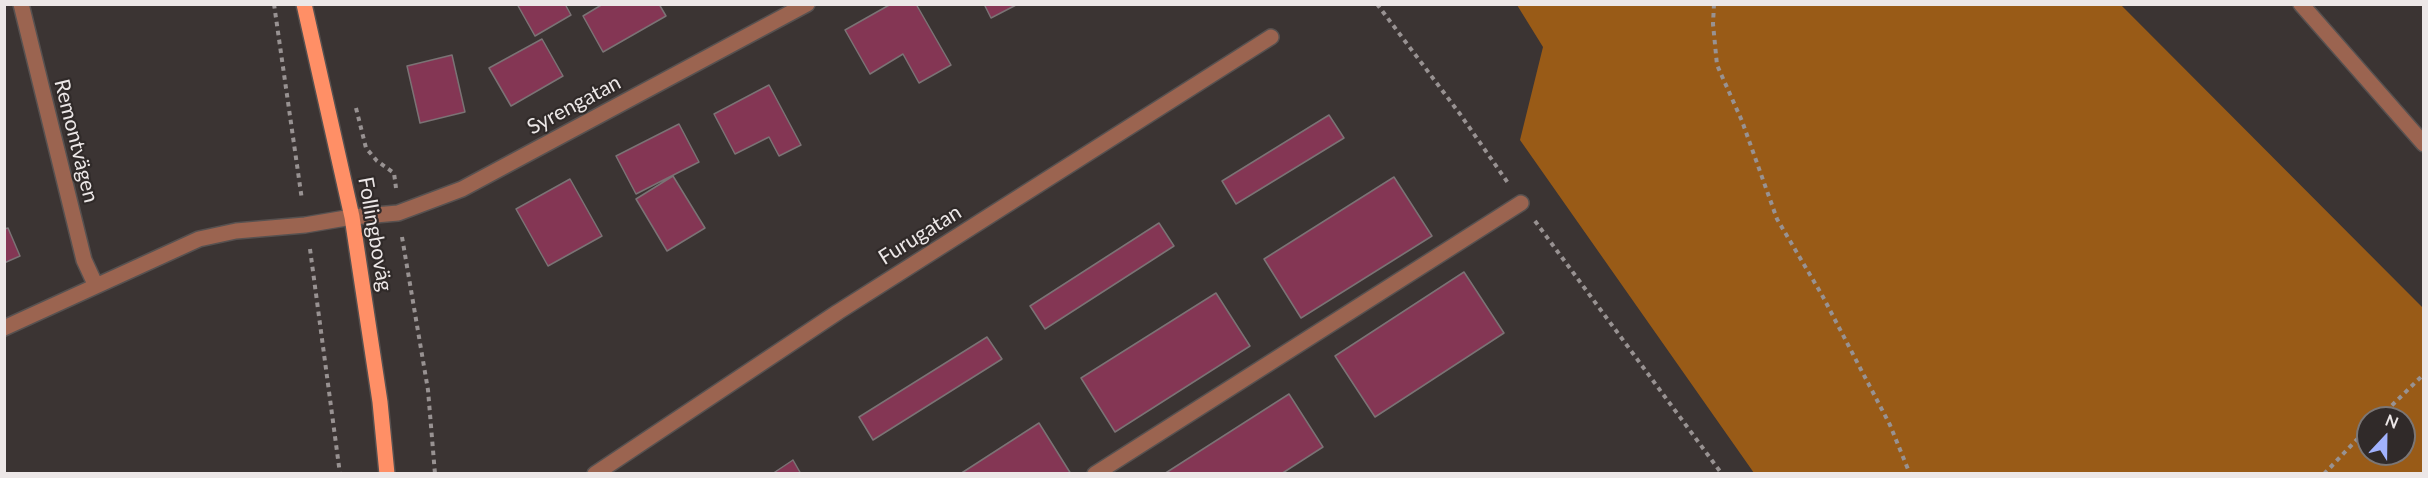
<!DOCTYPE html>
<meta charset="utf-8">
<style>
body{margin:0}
#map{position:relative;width:2428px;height:478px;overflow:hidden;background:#3b3433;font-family:Lato,sans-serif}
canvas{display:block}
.frame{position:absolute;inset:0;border:6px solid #ece7e7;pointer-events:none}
.north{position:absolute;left:2356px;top:406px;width:60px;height:60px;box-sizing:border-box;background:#302a29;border:2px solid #7b7675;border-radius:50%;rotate:22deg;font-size:16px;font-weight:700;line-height:24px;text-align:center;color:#ece7e7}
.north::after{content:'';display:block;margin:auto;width:21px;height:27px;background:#a1b2fd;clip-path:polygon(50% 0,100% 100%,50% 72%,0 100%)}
</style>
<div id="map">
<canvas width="2428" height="478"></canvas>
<div class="frame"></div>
<div class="north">N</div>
</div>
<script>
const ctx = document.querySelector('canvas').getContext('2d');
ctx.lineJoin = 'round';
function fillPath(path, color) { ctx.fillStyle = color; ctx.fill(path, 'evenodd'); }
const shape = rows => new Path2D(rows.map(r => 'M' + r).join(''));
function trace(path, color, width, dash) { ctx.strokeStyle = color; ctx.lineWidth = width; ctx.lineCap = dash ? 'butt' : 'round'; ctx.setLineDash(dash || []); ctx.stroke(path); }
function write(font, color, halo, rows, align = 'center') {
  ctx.font = font + ' Lato,sans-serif'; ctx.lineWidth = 4.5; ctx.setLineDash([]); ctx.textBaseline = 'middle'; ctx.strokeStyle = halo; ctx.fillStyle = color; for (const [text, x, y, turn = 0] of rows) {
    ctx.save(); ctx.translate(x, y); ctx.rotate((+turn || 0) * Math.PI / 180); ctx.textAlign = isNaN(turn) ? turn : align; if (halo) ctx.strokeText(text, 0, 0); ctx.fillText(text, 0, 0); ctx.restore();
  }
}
const forest = shape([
 [1517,5,2121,5,2423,308,2423,473,1754,473,1520,140,1543,47],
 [2368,418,2404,418,2404,454,2368,454]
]);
const building = shape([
 [517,4,565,4,571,15,535,36,517,4],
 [603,4,659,4,666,16,603,52,583,16,603,4],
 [891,4,916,4,951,65,919,83,903,54,870,74,845,30,891,4],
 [984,4,1018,4,991,18,984,4],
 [542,39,563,76,511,106,489,68,542,39],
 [452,55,465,112,420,123,407,66,452,55],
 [769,85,801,145,779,156,769,137,735,154,714,114,769,85],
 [1329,115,1344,138,1236,204,1222,181,1329,115],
 [679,124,699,162,636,194,616,156,679,124],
 [673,176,705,228,667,251,636,199,673,176],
 [1394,177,1432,236,1301,318,1264,259,1394,177],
 [570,179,602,236,548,266,516,209,570,179],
 [1159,223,1174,246,1045,329,1030,306,1159,223],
 [8,228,20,256,4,263,4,229,8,228],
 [1464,272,1504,333,1375,417,1335,356,1464,272],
 [1216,293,1250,346,1115,432,1081,378,1216,293],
 [987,337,1002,359,873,440,859,417,987,337],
 [1289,394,1323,447,1281,474,1164,474,1289,394],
 [1039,423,1071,474,960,474,1039,423],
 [793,460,801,474,772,474,793,460]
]);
const path = shape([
 [274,4,302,200],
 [1377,4,1460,114,1508,183],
 [1714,4,1713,24,1717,65,1742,121,1777,219,1822,295,1890,425,1910,474],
 [356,108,366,148,377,161,394,173,396,188],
 [1535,221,1722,474],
 [402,237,428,390,435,474],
 [310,249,340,474],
 [2379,418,2424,374],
 [2324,474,2368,428]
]);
const minor = shape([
 [21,4,84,260,96,286],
 [2301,4,2424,144],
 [4,328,199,239,236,231,305,225,352,217,398,213,462,189,807,4],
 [595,474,838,312,1271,37],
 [1095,474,1521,203]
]);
const major = shape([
 [304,4,352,217,380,402,387,474]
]);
const streetNames = [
 ["Syrengatan",574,105,-28],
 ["Remontvägen",76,141,76],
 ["Follingboväg",375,234,80],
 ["Furugatan",920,235,-32]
];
fillPath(forest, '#995b17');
fillPath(building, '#843654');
trace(building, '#7b7375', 1.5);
trace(minor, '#575150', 18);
trace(major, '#575150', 18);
trace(path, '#989292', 4, [4.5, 4.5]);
trace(minor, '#9b6450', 15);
trace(major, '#ff8f66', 15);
write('21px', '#ece7e7', '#302a29', streetNames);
</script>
